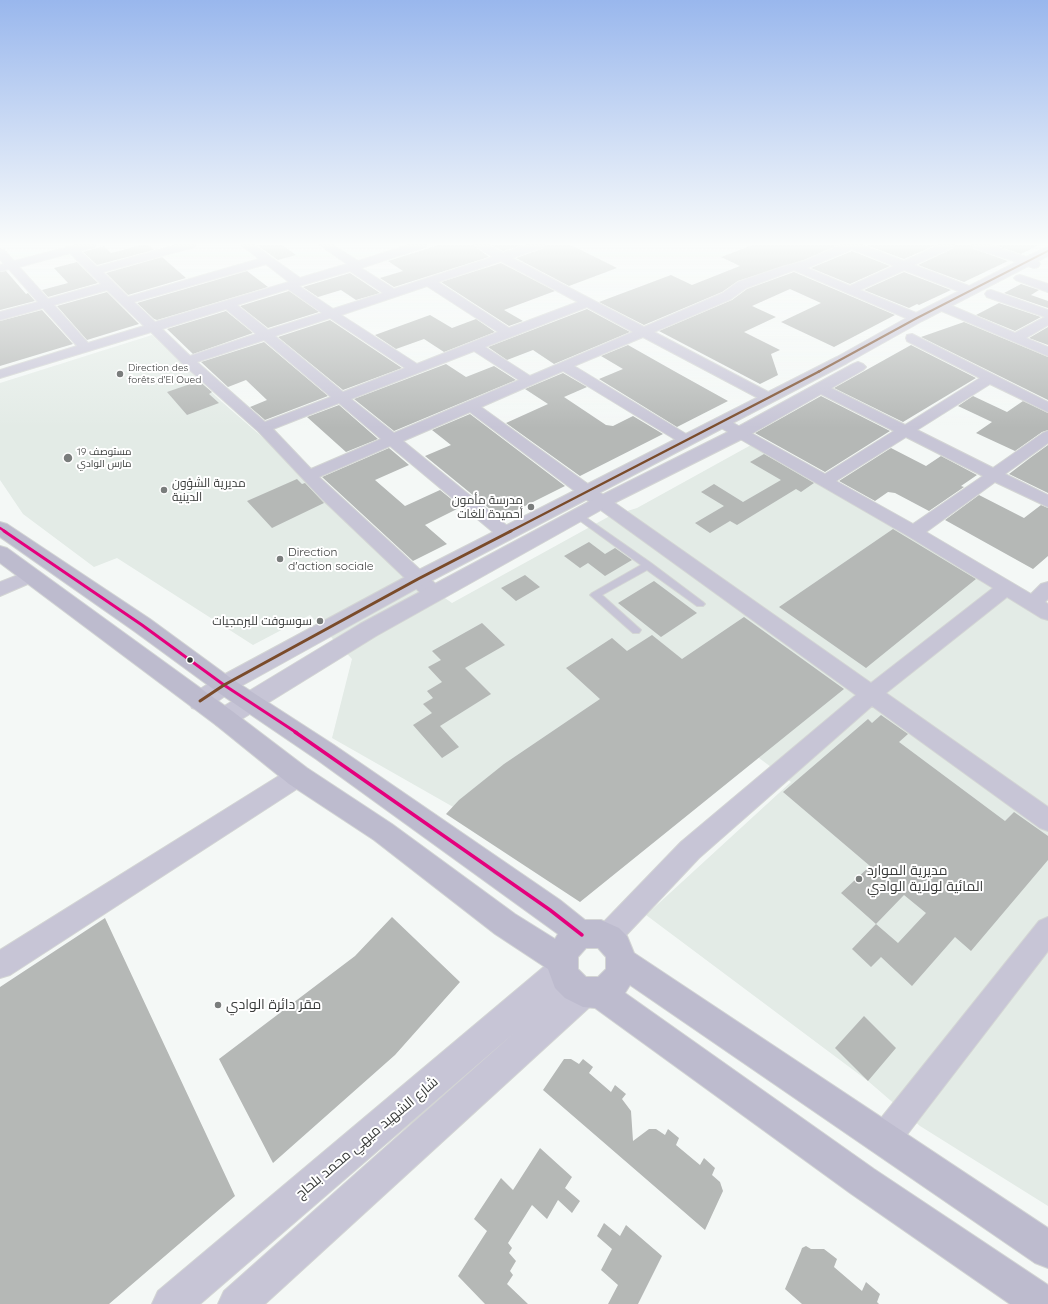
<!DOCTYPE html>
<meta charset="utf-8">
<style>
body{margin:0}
canvas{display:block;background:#f4f8f6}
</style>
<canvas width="1048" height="1304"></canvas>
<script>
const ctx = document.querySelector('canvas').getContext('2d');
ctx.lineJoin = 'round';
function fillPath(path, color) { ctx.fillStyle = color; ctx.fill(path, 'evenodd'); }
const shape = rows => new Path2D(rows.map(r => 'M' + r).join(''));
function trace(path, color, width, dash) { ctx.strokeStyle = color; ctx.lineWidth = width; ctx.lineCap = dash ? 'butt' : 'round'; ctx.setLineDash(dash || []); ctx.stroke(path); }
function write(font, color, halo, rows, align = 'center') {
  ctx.font = font + ' Quicksand,Cairo,sans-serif'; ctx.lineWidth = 4; ctx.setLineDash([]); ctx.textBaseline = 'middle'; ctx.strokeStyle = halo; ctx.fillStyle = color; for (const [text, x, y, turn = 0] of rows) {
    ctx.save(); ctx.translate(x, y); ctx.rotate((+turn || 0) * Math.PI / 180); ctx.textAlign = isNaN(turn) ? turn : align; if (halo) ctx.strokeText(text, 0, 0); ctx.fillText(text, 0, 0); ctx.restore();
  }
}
const built = shape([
 [152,335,222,402,307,476,418,579,452,603,608,517,637,508,751,445,976,575,1048,620,1048,1206,920,1126,868,1081,646,915,791,782,755,755,455,808,332,738,352,659,310,615,253,645,117,558,94,567,23,514,0,480,0,383]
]);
const building = shape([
 [142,245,148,245,154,250,97,265,83,252,104,246,111,253],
 [257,245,282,245,296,255,278,260],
 [439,245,473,245,489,257,394,287,380,278,403,271,388,261],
 [491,245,523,245,503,251],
 [545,245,571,245,617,268,569,286,516,258,544,248],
 [753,245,838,245,804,260,738,281,722,292,644,325,599,302,671,275,692,285,740,266,721,257],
 [866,245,936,245,904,259],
 [955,245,971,245,974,249,1008,261,964,282,918,265,954,248],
 [995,245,1039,245,1021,254],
 [852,251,890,266,850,284,811,268],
 [162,257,186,278,128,295,106,273],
 [77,262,98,283,48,297,42,290,68,283,54,268],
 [501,263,555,291,504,310,523,321,509,326,441,282],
 [6,271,26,294,28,293,35,301,0,310,0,272],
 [247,271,268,287,157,320,154,319,137,303],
 [794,272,895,315,834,347,781,322,821,303,790,289,752,306,776,317,744,332,780,350,771,354,778,375,760,384,659,331,732,300,747,289],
 [904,272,951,290,919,305,917,304,909,308,864,290],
 [350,273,380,293,356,300,341,290,318,297,303,287],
 [1021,284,1039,290,1031,295,1048,301,1048,308,1004,293],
 [289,291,319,312,268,328,240,306],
 [107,292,139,324,87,340,57,306],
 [999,303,1041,317,1015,331,976,315],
 [587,309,630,332,554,364,533,350,507,360,488,347],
 [42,310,73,344,0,366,0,321],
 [226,311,253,333,193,354,167,329],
 [430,315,452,328,476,319,495,332,444,352,424,339,396,349,375,335],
 [330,320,402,368,343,390,278,337],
 [964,322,1048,357,1048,400,921,337],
 [1048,327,1048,345,1029,338],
 [264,342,328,396,265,420,250,407,267,400,246,380,228,387,201,362],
 [628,345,674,371,728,401,677,427,599,379,623,369,601,356],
 [911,345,976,378,903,422,834,388],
 [446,364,466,377,494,366,516,380,394,431,354,399],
 [563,373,587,387,564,397,606,425,613,426,633,416,663,434,580,476,506,423,548,404,525,389],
 [199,381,212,392,209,394,219,403,187,415,167,392],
 [821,396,890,431,825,472,755,433],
 [973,396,1007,412,1023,401,1048,413,1048,430,1042,432,1015,451,976,433,992,422,958,406],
 [339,405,378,439,346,452,307,417],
 [470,414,565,486,501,518,425,456,451,445,432,430],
 [1048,445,1048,493,1009,474,1030,458],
 [389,448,409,465,375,480,405,506,440,490,461,507,425,525,447,544,413,561,322,477],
 [891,448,926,466,941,456,977,475,961,486,964,487,929,511,895,493,888,492,875,501,839,481],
 [764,454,814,483,801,492,796,489,737,525,730,521,710,533,695,523,724,506,701,492,714,484,743,502,781,480,750,462],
 [297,479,302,484,305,483,324,503,272,528,247,501],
 [979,495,1024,518,1041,505,1048,508,1048,556,1033,569,945,520],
 [893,529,976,579,866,668,779,607],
 [589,542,605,554,615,548,632,560,605,576,588,563,580,568,564,556],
 [525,575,540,587,516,601,501,588],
 [654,581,697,613,661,637,618,603],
 [744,617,844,689,580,902,446,814,459,800,504,764,600,699,566,668,612,638,627,651,652,635,682,659],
 [482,623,505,645,465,668,491,694,440,726,459,747,442,758,413,725,432,713,423,704,433,698,427,691,442,682,428,667,441,660,432,651],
 [881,715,908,734,899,742,1005,821,1014,812,1048,836,1048,860,971,951,955,937,912,986,881,957,871,967,852,949,876,924,841,893,870,866,783,792,868,719,872,723],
 [904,895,926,913,898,943,876,924],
 [392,917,460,982,395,1055,273,1163,219,1059,355,956],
 [105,918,235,1196,109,1304,0,1304,0,987],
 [864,1016,896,1048,868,1081,835,1048],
 [564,1059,571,1059,579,1064,583,1059,593,1067,589,1073,611,1092,615,1085,626,1094,622,1099,631,1111,633,1141,649,1129,656,1129,665,1135,668,1129,679,1138,676,1145,700,1165,704,1158,715,1168,712,1175,720,1182,723,1191,705,1230,543,1090],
 [540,1148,572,1177,565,1188,580,1201,572,1213,558,1200,547,1219,532,1205,508,1243,512,1248,509,1253,516,1261,510,1271,513,1275,507,1284,528,1304,485,1304,458,1276,487,1231,474,1219,501,1178,513,1190],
 [604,1223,620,1236,626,1225,662,1256,638,1304,608,1304,618,1285,601,1270,612,1249,597,1236],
 [806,1246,811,1249,824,1249,837,1259,834,1267,862,1291,866,1282,880,1294,877,1302,879,1304,802,1304,785,1289,801,1251,802,1248]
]);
const service = shape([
 [578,512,651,563,703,602,705,604,703,606,697,606,647,570,602,595,641,630,639,633,633,633,590,595,592,593,641,565,575,517,574,515,575,513,578,512]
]);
const minor = shape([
 [77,245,95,245,94,247,80,251,97,267,177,245,195,245,194,247,103,272,128,297,259,259,242,245,254,245,300,278,347,264,320,245,333,245,358,261,409,245,426,245,425,247,361,268,394,289,493,257,474,245,488,245,503,253,528,245,544,245,543,247,512,258,644,327,723,293,738,282,782,267,804,261,842,245,861,245,904,261,940,245,954,245,953,247,914,265,974,288,976,291,974,294,966,294,904,270,860,290,921,315,923,318,921,321,913,321,794,270,746,288,731,299,654,332,772,394,774,397,772,400,767,401,762,400,643,337,574,366,691,437,694,440,691,443,686,445,681,443,563,371,481,407,592,487,871,683,993,588,908,536,716,425,714,422,716,419,721,418,726,419,825,474,894,431,815,391,813,388,815,385,820,384,825,385,905,425,980,378,907,341,906,338,907,335,912,334,1048,402,1048,412,990,384,917,430,993,468,1043,433,1048,431,1048,443,1005,474,1048,495,1048,507,995,482,926,532,1031,594,1041,584,1048,582,1048,599,1045,602,1048,604,1048,620,1041,618,1007,597,886,693,1048,807,1048,831,1040,828,872,706,699,858,615,947,606,951,597,947,593,938,597,929,681,842,856,695,580,495,470,412,403,441,511,529,514,533,511,537,505,539,499,537,390,446,319,477,441,589,443,594,441,599,434,601,427,599,322,499,258,431,183,364,151,332,0,378,0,370,77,346,43,308,0,320,0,312,38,302,9,269,0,271,0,265,4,264,0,259,0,249,4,250,14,261,77,245],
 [852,249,894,266,850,286,807,268,852,249],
 [70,253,101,284,48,299,19,267,70,253],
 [501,261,578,302,509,328,438,282,501,261],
 [266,264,289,282,155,322,134,302,266,264],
 [350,271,383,293,333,309,299,286,350,271],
 [427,286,498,332,417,364,341,315,427,286],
 [288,289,322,313,268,330,237,305,288,289],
 [107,290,144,326,88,343,54,305,107,290],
 [587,307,633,332,530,376,485,347,587,307],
 [226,309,256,334,190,356,162,329,226,309],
 [330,318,405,368,343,392,275,336,330,318],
 [264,340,331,397,265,422,197,362,264,340],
 [474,351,519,380,394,433,351,399,474,351],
 [339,403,381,439,311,469,273,429,339,403],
 [906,437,983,476,913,524,836,481,906,437],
 [1020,275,1048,284,1048,292,1016,280,1014,278,1016,276,1020,275],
 [991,290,1048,310,1048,325,1026,338,1048,347,1048,356,937,309,935,306,937,303,945,303,1015,333,1045,317,987,297,985,294,987,291,991,290],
 [31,570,37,572,40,576,37,580,0,596,0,582,31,570],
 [298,766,306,769,309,776,306,783,10,975,0,978,0,950,290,769,298,766],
 [1048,917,1048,951,896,1149,885,1153,874,1149,870,1138,874,1127,1039,921,1048,917]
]);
const tertiary = shape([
 [972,245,990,245,1026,257,1048,247,1048,256,1038,261,1040,264,1038,267,1034,268,1028,266,922,321,847,363,425,584,232,691,208,708,200,710,192,708,188,701,192,694,216,679,411,574,837,357,912,315,1017,262,974,248,972,245],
 [858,362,863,364,866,367,863,370,746,437,608,506,376,636,232,725,224,728,216,725,212,718,216,711,360,624,596,498,734,429,853,364,858,362],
 [563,956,574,960,578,971,574,981,583,977,594,981,598,992,594,1003,265,1304,218,1304,224,1291,514,1033,200,1304,152,1304,158,1291,552,960,563,956]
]);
const secondary = shape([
 [0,522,7,524,150,619,232,679,334,745,560,900,585,920,601,920,619,928,627,936,634,953,1048,1228,1048,1268,1035,1263,630,985,625,993,874,1169,1048,1285,1048,1304,1010,1304,850,1193,595,1008,583,1007,565,998,555,988,548,969,495,934,374,840,289,784,216,725,0,563,0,546,7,548,232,711,307,768,392,824,515,914,555,939,558,934,316,759,216,691,134,631,0,537,0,522],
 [586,948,598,948,606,957,606,969,598,977,586,977,578,969,578,957,586,948]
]);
const bus1Far2 = shape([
 [0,528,6,532]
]);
const bus1Far1 = shape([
 [4,531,142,625,224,685,297,733]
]);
const bus1 = shape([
 [295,732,550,910,582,935]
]);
const bus2Far2 = shape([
 [818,372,917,318,1048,251]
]);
const bus2Far1 = shape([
 [509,532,820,371]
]);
const bus2 = shape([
 [200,701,224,685,418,579,511,531]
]);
const markers = [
 [120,374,4,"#7a7d7c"],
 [68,458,5,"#7a7d7c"],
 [164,490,4,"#7a7d7c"],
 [531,507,4,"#7a7d7c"],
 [280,559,4,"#7a7d7c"],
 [320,621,4,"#7a7d7c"],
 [190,660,3.5,"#393b3a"],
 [859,879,4,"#7a7d7c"],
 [218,1005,4,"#7a7d7c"]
];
const farPoinames = [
 ["Direction des",128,368],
 ["forêts d'El Oued",128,380],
 ["مستوصف 19",77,452],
 ["مارس الوادي",77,464]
];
const poiNames = [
 ["مديرية الشؤون",172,483],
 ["الدينية",172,497],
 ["مدرسة مأمون",523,500,"right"],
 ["أحميدة للغات",523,514,"right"],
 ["Direction",288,552],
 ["d'action sociale",288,566],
 ["سوسوفت للبرمجيات",312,621,"right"]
];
const nearPoinames = [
 ["مديرية الموارد",867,871],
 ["المائية لولاية الوادي",867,887],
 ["مقر دائرة الوادي",226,1005]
];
const nearStreetnames = [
 ["شارع الشهيد ميهي محمد بلحاج",367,1138,-40]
];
fillPath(built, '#e3ebe6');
fillPath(building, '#b5b8b6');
trace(service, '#d3d5d4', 2);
trace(minor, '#d3d5d4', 2);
trace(tertiary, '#d3d5d4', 2);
trace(secondary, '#d3d5d4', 2);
fillPath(service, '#c7c5d6');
fillPath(minor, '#c7c5d6');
fillPath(tertiary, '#c7c5d6');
fillPath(secondary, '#bdbbce');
trace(bus1Far2, '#e5007d', 2.5);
trace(bus1Far1, '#e5007d', 3);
trace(bus1, '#e5007d', 3.5);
trace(bus2Far2, '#7a4b2a', 2);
trace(bus2Far1, '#7a4b2a', 2.5);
trace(bus2, '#7a4b2a', 3);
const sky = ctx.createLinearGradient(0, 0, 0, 428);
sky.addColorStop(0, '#99b7ed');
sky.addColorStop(0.57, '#fafcfb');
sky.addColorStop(1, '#fafcfb00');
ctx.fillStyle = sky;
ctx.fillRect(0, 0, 1048, 428);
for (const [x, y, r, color] of markers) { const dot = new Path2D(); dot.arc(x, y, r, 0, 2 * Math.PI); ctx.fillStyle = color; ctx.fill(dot); trace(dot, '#fff', 1.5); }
write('10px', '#393b3a', '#fff', farPoinames, 'left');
write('12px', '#393b3a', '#fff', poiNames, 'left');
write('14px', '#393b3a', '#fff', nearPoinames, 'left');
write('14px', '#393b3a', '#fff', nearStreetnames);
</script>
